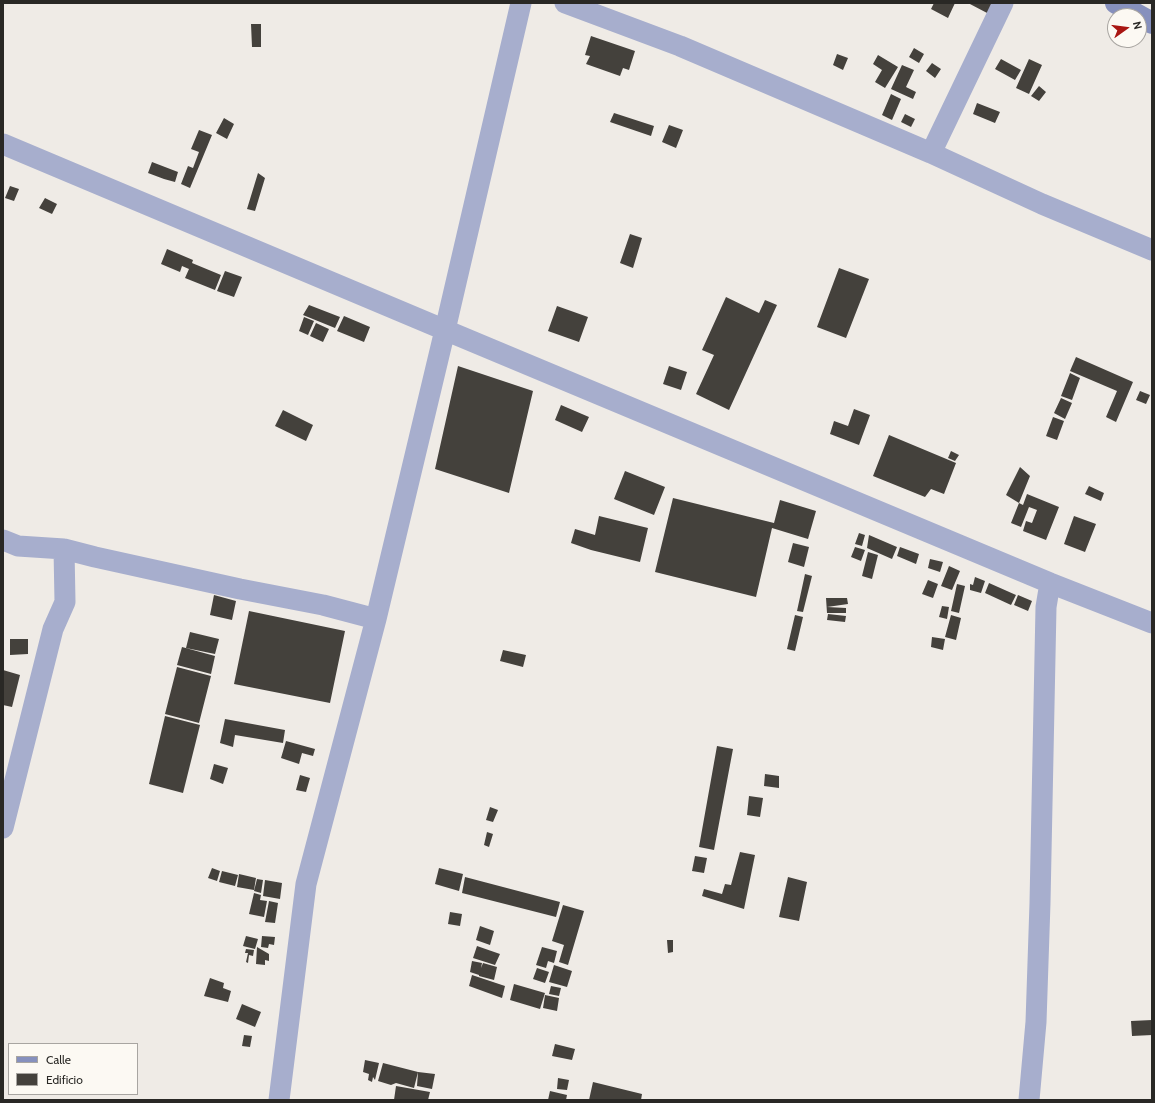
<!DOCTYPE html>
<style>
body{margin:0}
#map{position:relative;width:1155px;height:1103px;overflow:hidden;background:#efebe6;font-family:Cabin,sans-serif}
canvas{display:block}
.frame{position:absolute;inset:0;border:4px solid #292825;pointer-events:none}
.legend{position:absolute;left:8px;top:1043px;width:130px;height:52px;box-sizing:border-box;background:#fcf9f3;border:1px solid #a8a5a1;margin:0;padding:5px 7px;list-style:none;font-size:12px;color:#292825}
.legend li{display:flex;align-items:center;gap:8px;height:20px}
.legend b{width:20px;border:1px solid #a8a5a1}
.north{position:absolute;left:1107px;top:8px;width:40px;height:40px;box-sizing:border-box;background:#fcf9f3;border:1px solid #a8a5a1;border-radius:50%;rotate:76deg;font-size:11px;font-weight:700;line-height:16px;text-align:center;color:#292825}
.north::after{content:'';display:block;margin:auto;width:14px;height:18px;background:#a91612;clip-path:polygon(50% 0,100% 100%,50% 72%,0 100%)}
</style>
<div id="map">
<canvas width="1155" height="1103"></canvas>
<div class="frame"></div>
<ul class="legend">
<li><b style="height:5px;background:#8690bd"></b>Calle</li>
<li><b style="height:11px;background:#44413c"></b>Edificio</li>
</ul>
<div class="north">N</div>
</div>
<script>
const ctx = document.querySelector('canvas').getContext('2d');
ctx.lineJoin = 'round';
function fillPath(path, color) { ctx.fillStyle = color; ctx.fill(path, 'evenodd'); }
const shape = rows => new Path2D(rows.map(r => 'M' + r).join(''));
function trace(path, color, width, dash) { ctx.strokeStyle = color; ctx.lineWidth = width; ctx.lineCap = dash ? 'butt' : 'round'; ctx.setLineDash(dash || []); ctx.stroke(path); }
const building = shape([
 [934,3,955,3,948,18,931,9],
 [968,3,995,3,989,14],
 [251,24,261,24,261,47,252,47],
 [591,36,635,51,629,70,623,68,620,76,586,64,590,56,585,55],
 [914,48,924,54,919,63,909,57],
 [837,54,848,58,843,70,833,65],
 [878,55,898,67,885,88,875,82,882,70,873,64],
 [1001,59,1021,70,1015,80,995,69],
 [1029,59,1042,65,1029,94,1016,88],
 [932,63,941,69,935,78,926,71],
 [902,65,914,70,906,87,916,92,913,99,891,89],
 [1039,86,1046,92,1039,101,1031,96],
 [891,94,901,99,892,120,882,115],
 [977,103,1000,112,995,123,973,114],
 [614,113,654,126,651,136,610,122],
 [905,114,915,119,911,127,901,122],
 [224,118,234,124,227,139,216,133],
 [669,125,683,130,676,148,662,142],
 [199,130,212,135,190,188,181,184,188,166,193,168,199,152,191,149],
 [152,162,178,172,175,182,164,179,166,172,164,179,148,173],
 [258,173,265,178,255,211,247,209],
 [10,186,19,189,14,201,5,198],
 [45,198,57,204,52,214,39,208],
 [630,234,642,238,633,268,620,263],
 [167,249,193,260,192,263,221,275,215,290,185,278,189,269,182,266,180,272,161,264],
 [839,268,869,279,846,338,817,327],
 [225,271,242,277,234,297,217,291],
 [726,297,759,313,765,300,777,305,729,410,696,394,714,355,702,350],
 [309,305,340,317,335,328,303,315],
 [557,306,588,317,579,342,548,331],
 [344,316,370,327,364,342,337,331],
 [304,317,314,321,308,335,299,331],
 [316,323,329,329,323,342,310,336],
 [1076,357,1133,382,1116,422,1106,417,1117,391,1070,371],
 [458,366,533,391,509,493,435,469],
 [669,366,687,372,681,390,663,384],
 [1070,373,1080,378,1072,400,1061,396],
 [1140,391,1150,395,1146,404,1136,400],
 [1061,398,1072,403,1065,419,1054,413],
 [561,405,589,417,582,432,555,420],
 [854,409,870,415,859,445,830,434,834,421,848,426],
 [283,410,313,425,306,441,275,426],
 [1053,417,1064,421,1057,440,1046,436],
 [889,435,956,463,944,494,931,489,925,497,873,476],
 [951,451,959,455,955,461,948,458],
 [1020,467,1030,476,1019,503,1006,495],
 [625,471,665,487,654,515,614,499],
 [1089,486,1104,493,1101,501,1085,494],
 [1027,494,1059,507,1046,540,1023,531,1026,521,1032,523,1037,510,1029,507,1021,527,1011,523,1019,503,1023,505],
 [673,498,774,523,780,500,816,511,808,539,772,528,756,597,655,572],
 [599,516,648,528,640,562,591,550,571,543,575,529,595,535],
 [1074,516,1096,524,1085,552,1064,544],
 [859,533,865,535,862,546,855,544],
 [869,535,897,547,892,559,867,548],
 [793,543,809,547,804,567,788,562],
 [855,547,865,550,861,561,851,557],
 [900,547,919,554,916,564,897,556],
 [868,552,878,555,872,579,862,576],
 [930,559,943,562,940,572,928,568],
 [949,566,960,571,952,590,941,586],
 [805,574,812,576,803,612,797,611],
 [975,577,985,581,981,593,970,590,970,584,973,585],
 [928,580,938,584,933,598,922,594],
 [989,583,1016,595,1011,605,985,593],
 [957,584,965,586,959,613,951,611],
 [214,595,236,601,232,620,210,615],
 [1018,595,1032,601,1028,611,1014,605],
 [826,598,847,598,848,604,827,607,846,608,846,613,827,613],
 [942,606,949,607,947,619,939,617],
 [249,611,345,631,330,703,234,684],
 [828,614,846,616,845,622,827,620],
 [795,615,803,617,795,651,787,649],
 [951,615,961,618,956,640,945,637],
 [190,632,219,639,215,654,186,648],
 [932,637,945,639,943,650,931,647],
 [10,639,28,639,28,654,10,655],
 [182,647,215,656,211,674,177,665],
 [503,650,526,655,523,667,500,661],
 [177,667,211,676,199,723,165,714],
 [3,670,20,675,12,707,3,705],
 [165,716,200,725,183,793,149,784],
 [225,719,285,730,283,743,235,735,233,747,220,743],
 [286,741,315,749,313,756,302,753,299,764,281,758],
 [717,746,733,749,714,850,699,847],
 [214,764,228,768,223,784,210,779],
 [765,774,779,776,779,788,764,786],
 [300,775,310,778,306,792,296,790],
 [749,796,763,798,760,817,747,815],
 [490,807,498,810,493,822,486,820],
 [487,832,493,834,489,847,484,845],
 [740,852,755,855,744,909,702,896,704,889,722,894,725,884,731,885],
 [695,856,707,858,704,873,692,871],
 [212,868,220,871,217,881,208,878],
 [439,868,463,874,459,891,435,884],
 [222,871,238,875,235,886,219,882],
 [239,874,256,878,254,890,237,887],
 [465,877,560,902,556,917,462,893],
 [788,877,807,882,799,921,779,917],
 [257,879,263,880,261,893,254,891],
 [265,880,282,883,280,899,263,896],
 [254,893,261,895,260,900,267,901,264,917,249,914],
 [269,901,278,903,275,923,265,922],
 [563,905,584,911,568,965,559,962,564,945,552,941],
 [450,912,462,914,460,926,448,924],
 [480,926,494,931,490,945,476,940],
 [246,936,258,939,255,949,243,946],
 [262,936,275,937,274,945,269,944,268,948,261,947],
 [667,940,673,940,673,952,668,953],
 [477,946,500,954,495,965,473,958],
 [257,947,269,954,269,961,265,960,265,965,256,964],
 [542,947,557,951,554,963,548,961,546,968,536,965],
 [246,949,254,950,253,956,249,955,248,963,246,962,248,953,245,953],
 [472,961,482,963,481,968,483,963,497,967,494,980,479,976,479,975,470,972],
 [554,965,572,971,567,987,549,982],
 [537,968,549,972,545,983,533,979],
 [472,975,505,986,502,998,469,986],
 [210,978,224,983,223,988,231,991,228,1002,204,996],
 [514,984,545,993,540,1009,510,1000],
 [551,986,561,988,559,996,549,994],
 [545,995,559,998,557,1011,543,1008],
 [242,1004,261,1012,255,1027,236,1019],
 [1152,1020,1152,1035,1132,1036,1131,1021],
 [244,1035,252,1036,250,1047,242,1046],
 [555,1044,575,1049,572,1060,552,1056],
 [365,1060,379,1063,375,1080,373,1077,372,1082,368,1080,369,1074,363,1072],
 [383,1063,418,1072,414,1088,396,1083,391,1085,378,1081],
 [418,1072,435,1074,432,1089,417,1086],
 [558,1078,569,1080,567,1090,557,1089],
 [593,1082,642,1094,641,1100,589,1100],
 [396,1086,430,1092,428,1100,394,1100],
 [550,1091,567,1095,566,1100,548,1100]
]);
const minor = shape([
 [565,3,680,46,931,153,1042,204,1152,250],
 [3,144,445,330,1050,583,1152,623],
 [931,153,1003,3],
 [3,540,18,546,64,549],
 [3,828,53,629,65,602,64,549,95,557,240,589,323,605,376,619],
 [279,1100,306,884,376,619,445,330,521,3],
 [1029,1100,1036,1022,1040,903,1046,607,1050,583]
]);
const secondary = shape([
 [1116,3,1152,23]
]);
fillPath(building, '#44413c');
trace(minor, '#a7aecd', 21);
trace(secondary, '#8690bd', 22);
</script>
